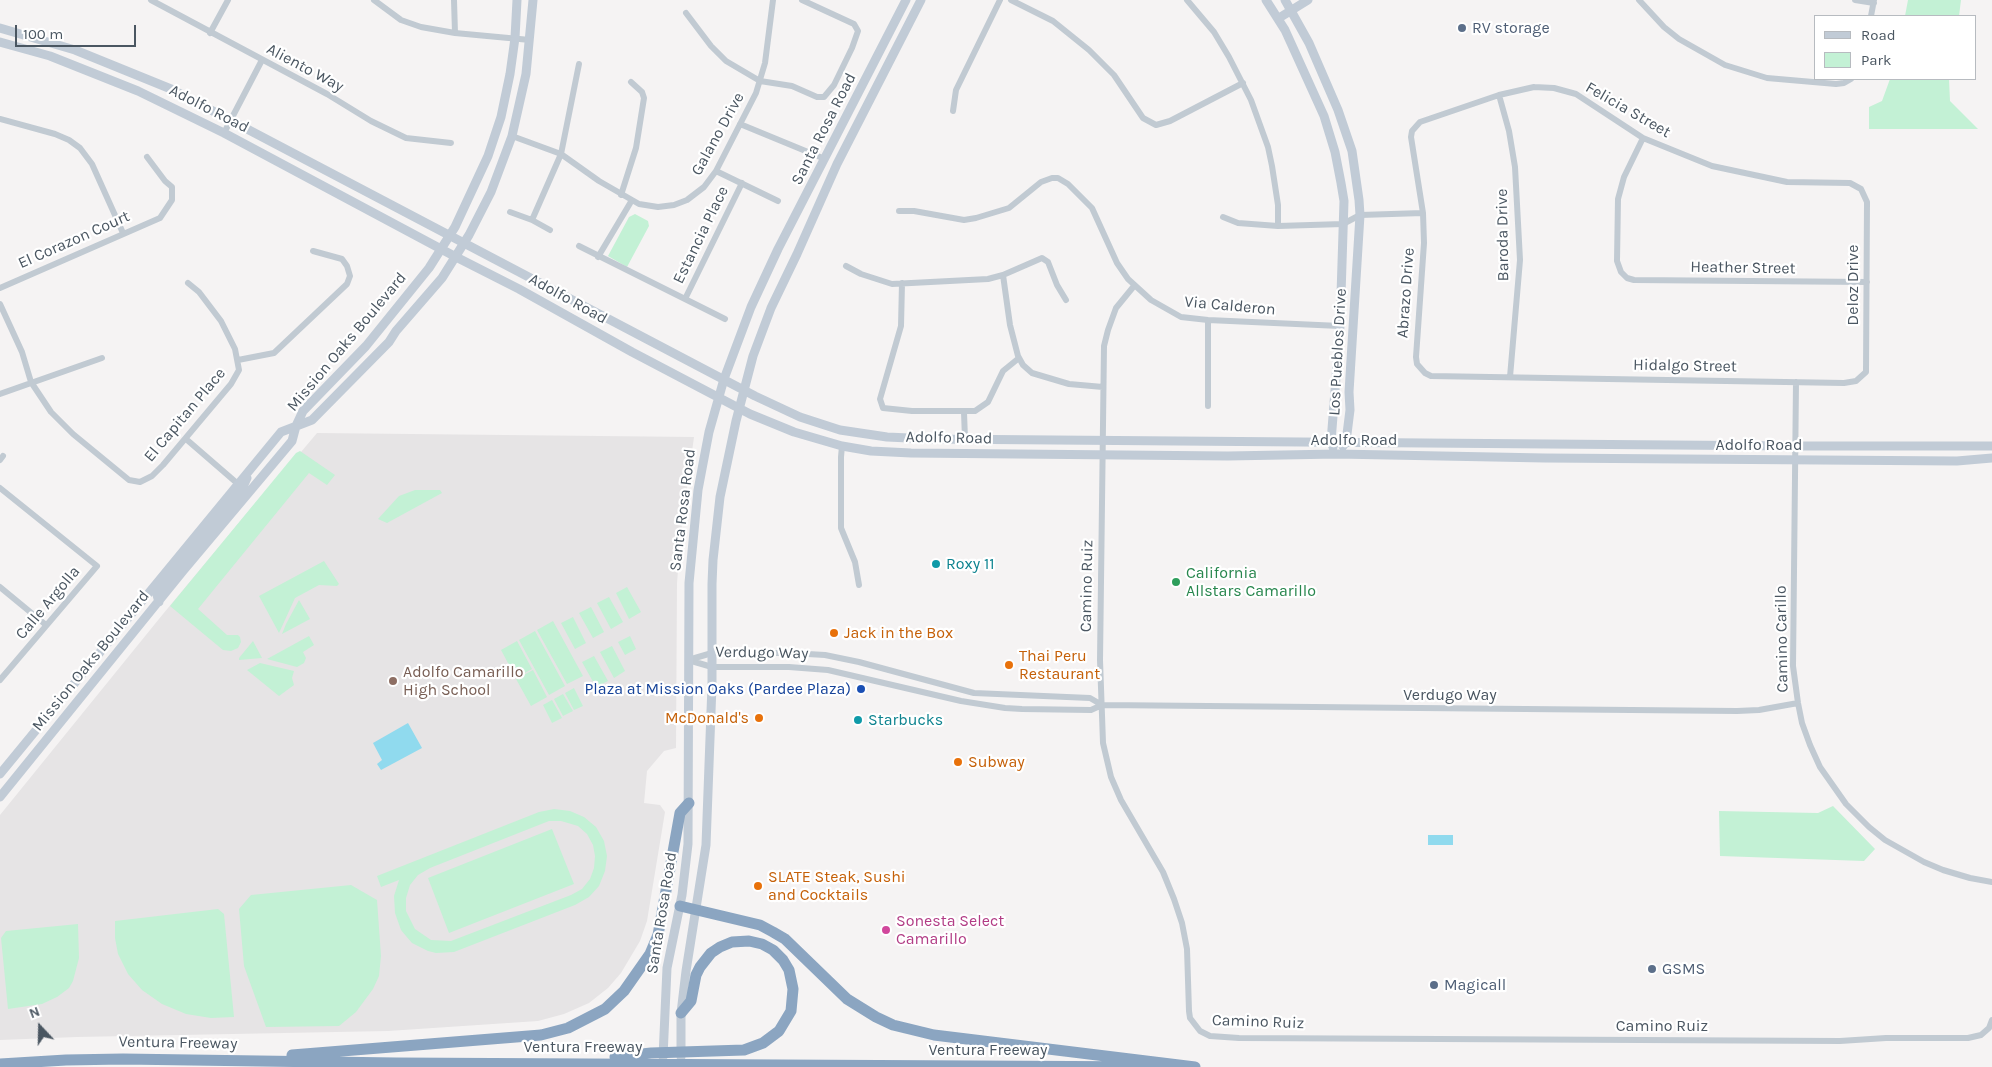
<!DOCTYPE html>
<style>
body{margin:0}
#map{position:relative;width:1992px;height:1067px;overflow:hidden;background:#f5f3f3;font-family:Karla,sans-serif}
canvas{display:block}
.legend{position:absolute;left:1814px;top:15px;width:162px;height:65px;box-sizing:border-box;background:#fff;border:1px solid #b7bbc0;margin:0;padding:6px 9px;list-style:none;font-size:15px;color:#4a5661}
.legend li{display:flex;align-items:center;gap:10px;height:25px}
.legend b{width:25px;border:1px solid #b7bbc0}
.north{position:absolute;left:15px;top:1002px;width:50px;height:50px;-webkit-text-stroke:4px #fff;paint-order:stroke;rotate:339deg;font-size:14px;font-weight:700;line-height:20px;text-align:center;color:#4a5661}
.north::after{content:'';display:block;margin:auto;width:18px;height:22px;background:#4a5661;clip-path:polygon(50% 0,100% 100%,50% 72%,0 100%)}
.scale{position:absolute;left:15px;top:25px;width:121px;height:22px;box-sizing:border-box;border:2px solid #4a5661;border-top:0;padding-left:6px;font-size:15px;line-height:18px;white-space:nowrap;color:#4a5661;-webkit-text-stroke:4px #fff;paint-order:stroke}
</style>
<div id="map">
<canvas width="1992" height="1067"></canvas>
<ul class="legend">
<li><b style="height:6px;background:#c1cbd6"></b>Road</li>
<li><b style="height:14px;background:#c3f1d5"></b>Park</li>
</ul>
<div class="north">N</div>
<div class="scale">100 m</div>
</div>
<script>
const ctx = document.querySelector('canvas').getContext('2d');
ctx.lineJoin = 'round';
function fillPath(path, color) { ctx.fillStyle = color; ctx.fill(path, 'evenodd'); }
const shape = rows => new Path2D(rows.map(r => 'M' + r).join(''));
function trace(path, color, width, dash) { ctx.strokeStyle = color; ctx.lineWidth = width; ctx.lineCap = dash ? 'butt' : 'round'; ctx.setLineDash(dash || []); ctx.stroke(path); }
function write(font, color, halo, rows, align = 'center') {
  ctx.font = font + ' Karla,sans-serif'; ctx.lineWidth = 4.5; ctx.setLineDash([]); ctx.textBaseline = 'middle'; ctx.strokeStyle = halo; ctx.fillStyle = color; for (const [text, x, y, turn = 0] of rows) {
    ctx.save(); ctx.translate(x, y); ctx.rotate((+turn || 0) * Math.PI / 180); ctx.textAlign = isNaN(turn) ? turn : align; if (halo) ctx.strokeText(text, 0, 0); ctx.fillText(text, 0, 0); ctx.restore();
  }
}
const education = shape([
 [317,433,694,437,681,532,677,583,676,748,664,751,647,771,644,803,660,805,665,812,647,921,640,941,621,973,608,988,589,1003,564,1014,538,1021,388,1031,77,1037,0,1040,0,815,163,614,297,453,301,452]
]);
const green = shape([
 [1908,0,1961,0,1959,16,1905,16],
 [1890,79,1949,79,1950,101,1978,129,1869,129,1869,107,1882,101],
 [635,214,648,221,649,226,627,267,608,256,629,217],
 [300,451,335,475,327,485,309,473,198,609,227,635,238,635,240,637,241,642,238,648,231,651,223,650,170,606,296,453],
 [415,490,440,490,442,493,387,523,378,519,399,496],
 [324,561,339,584,337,586,319,585,295,598,279,633,259,596],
 [627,587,641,612,629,619,616,593],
 [609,597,623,622,611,629,597,603],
 [299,600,310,619,282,634,286,624],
 [591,607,604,632,593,638,579,613],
 [573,617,586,643,575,649,561,623],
 [553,621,583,676,567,684,537,630],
 [535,631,565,686,549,695,519,640],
 [309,636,314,645,303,652,306,658,304,663,297,667,267,659],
 [630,636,636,649,625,655,618,642],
 [253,641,262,658,239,660,239,658],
 [517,641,532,669,516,678,501,650],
 [612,646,625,671,614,678,600,652],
 [594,656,608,681,596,687,582,662],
 [260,663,294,671,292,678,294,685,279,696,247,670],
 [533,670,547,697,531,706,516,679],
 [574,688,583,706,574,710,565,693],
 [563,694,573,711,563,716,554,699],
 [552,700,562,718,552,723,543,705],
 [1833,806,1875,849,1864,861,1720,856,1719,811,1818,813],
 [554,809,570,811,584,817,596,827,604,841,607,856,605,871,599,886,589,897,575,905,454,952,436,953,428,951,412,943,406,936,401,930,395,913,394,896,399,880,381,887,377,876,539,812],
 [549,821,561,821,578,826,587,834,593,845,595,856,594,868,590,879,582,889,571,895,451,941,431,940,415,929,406,911,406,898,410,885,418,875,430,868],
 [552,829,574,884,449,933,428,878],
 [351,885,377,900,381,956,379,976,373,989,356,1012,339,1026,266,1027,244,966,239,909,251,895],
 [218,909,224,914,234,1017,211,1018,186,1014,162,1004,142,990,128,974,118,954,115,938,115,921],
 [78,924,79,958,73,981,69,988,57,997,42,1004,8,1009,1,938,6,931]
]);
const water = shape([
 [408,723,422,748,381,770,377,764,382,760,373,743],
 [1428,835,1453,835,1453,845,1428,845]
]);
const street = shape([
 [151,0,327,94,371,121,406,138,451,143],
 [374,0,401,20,421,27,455,33,530,40],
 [454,0,455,33],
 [1011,0,1053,21,1089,50,1114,75,1143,118,1156,125,1170,121,1243,83],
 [1187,0,1214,32,1229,57,1251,100,1268,147,1272,166,1278,205,1278,226],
 [1639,0,1664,27,1679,39,1725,65,1767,78,1836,84,1844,83,1851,79],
 [1855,0,1874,3],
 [686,13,711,46,726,61,760,81,792,86,817,97,824,97,834,85,852,48,858,31,854,24,802,0],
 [1871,16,1874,0],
 [210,33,228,0],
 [1534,87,1554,88,1576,94,1643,138,1712,166,1787,182,1850,183,1861,189,1867,202,1866,372,1856,381,1844,383,1431,376,1425,373,1417,364,1416,357,1424,243,1423,213,1411,137,1412,131,1420,122,1499,95,1534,87],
 [1499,95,1509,131,1515,167,1520,260,1510,377],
 [953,111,956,90,1000,0],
 [0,119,55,134,69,140,80,148,92,164,123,233],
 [740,124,825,159],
 [224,133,262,60],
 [512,136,561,154,599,181,639,204,658,207,674,205,687,200,704,187,716,171,756,93,765,63,773,0],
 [1643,138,1624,177,1618,199,1617,261,1621,272,1627,278,1634,280,1867,282],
 [716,171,778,201],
 [621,195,636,148,644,98,642,92,631,82],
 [899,211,914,211,964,220,976,218,1009,208,1041,182,1052,178,1058,178,1068,184,1092,208,1117,263,1128,279,1151,300,1181,317,1208,320,1340,326],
 [510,212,532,220,550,230],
 [1223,217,1238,223,1278,226,1343,224,1360,215,1423,213],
 [532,220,561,154,579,64],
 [579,246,725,319],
 [598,257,632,200],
 [846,266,861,274,892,284,988,279,1003,275,1042,258,1048,262,1057,285,1066,300],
 [1003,275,1010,325,1018,356,1023,365,1032,373,1069,384,1103,387],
 [902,283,901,326,880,399,883,408,912,411,975,411,988,402,1003,371,1019,358],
 [1134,286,1116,308,1108,330,1104,346,1100,660,1103,743,1111,777,1121,800,1163,872,1174,899,1182,923,1187,949,1189,1011,1190,1018,1200,1031,1210,1036,1239,1038,1840,1041,1886,1038,1968,1038,1981,1035,1989,1028,1992,1020],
 [0,288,160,218,172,200,172,187,165,181,147,157],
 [685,299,742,183],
 [0,304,22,352,31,382,51,412,73,434,129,480,140,482,152,476,163,465,231,384,239,370,235,349,221,321,199,292,188,283],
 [238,360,274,353,347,284,350,276,347,266,342,259,313,251],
 [1796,382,1793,666,1798,703,1802,723,1810,745,1820,767,1846,804,1869,827,1885,840,1924,862,1943,870,1970,878,1992,882],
 [0,394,102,358],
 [1208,406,1208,320],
 [964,412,965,439],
 [186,439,238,484],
 [842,446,841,457,841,528,855,562,859,585],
 [0,460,3,456],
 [0,488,97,566,0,680],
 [0,587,46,625],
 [688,660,712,667,789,667,828,670,961,701,1005,708,1022,709,1091,710,1102,705,1737,711,1759,710,1798,703],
 [688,660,712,653,790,653,825,655,859,662,974,693,1090,698,1102,705]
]);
const secondary = shape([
 [1266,0,1285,30,1324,116,1335,152,1341,183,1344,201,1340,326,1331,442,1333,447],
 [1285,0,1309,43,1338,110,1352,151,1359,200,1360,215,1349,392,1350,410,1346,442,1343,446],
 [1279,18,1308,0],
 [0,28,75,50,171,89,755,396,800,417,840,430,887,437,931,439,1795,446,1992,446],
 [0,42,50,56,138,91,224,133,456,257,519,289,632,352,750,414,794,432,842,446,871,451,911,453,1228,456,1337,454,1545,458,1957,461,1992,458],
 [159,602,157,595,159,590,242,489,247,478],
 [0,774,281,432,312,420,389,342,396,331,442,278,469,235,491,192,512,136,526,74,533,0],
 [0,797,183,571,292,441,296,426,303,411,366,346,429,268,455,227,488,156,501,117,510,74,515,38,517,0],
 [663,1057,667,968,682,895,688,844,689,583,698,490,709,432,724,379,751,307,778,249,906,0],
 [681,1057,681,1013,686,971,706,845,712,685,712,584,713,560,720,497,736,421,753,356,771,308,797,254,837,164,921,0]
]);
const highway = shape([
 [680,906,760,925,773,932,785,939,847,999,876,1017,893,1025,934,1035,1195,1067],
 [292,1055,541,1035,568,1028,605,1009,624,991,650,954,658,935,680,813,689,803],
 [615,1057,651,1053,744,1050,763,1043,779,1031,791,1011,793,989,789,970,783,960,773,950,762,944,749,941,732,942,720,947,711,953,700,967,696,975,691,1001,681,1013],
 [0,1064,66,1060,123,1059,396,1063,1167,1067]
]);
const markers = [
 [1462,28,5,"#5c6f8a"],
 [936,564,5,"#0f9aa8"],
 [1176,582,5,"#2e9e5b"],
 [834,633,5,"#e8710a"],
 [1009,665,5,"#e8710a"],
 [393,681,5,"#8d6e63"],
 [861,689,5,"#1a4fb4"],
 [759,718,5,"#e8710a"],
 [858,720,5,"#0f9aa8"],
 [958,762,5,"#e8710a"],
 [758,886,5,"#e8710a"],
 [886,930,5,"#d1479c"],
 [1652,969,5,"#5c6f8a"],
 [1434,985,5,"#5c6f8a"]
];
const serviceNames = [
 ["RV storage",1472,28],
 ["GSMS",1662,969],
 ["Magicall",1444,985]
];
const streetNames = [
 ["Aliento Way",305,68,28],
 ["Adolfo Road",209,109,27],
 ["Felicia Street",1628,110,30],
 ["Santa Rosa Road",824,129,-63],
 ["Galano Drive",718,134,-61],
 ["Estancia Place",701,235,-64],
 ["Baroda Drive",1503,235,-91],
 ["El Corazon Court",74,240,-24],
 ["Heather Street",1743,268,1],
 ["Deloz Drive",1853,285,-90],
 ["Abrazo Drive",1406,293,-86],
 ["Adolfo Road",568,299,29],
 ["Via Calderon",1230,306,5],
 ["Mission Oaks Boulevard",347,342,-50],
 ["Los Pueblos Drive",1338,352,-87],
 ["Hidalgo Street",1685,366,1],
 ["El Capitan Place",185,415,-50],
 ["Adolfo Road",949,438,1],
 ["Adolfo Road",1354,440],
 ["Adolfo Road",1759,445],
 ["Santa Rosa Road",683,510,-83],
 ["Camino Ruiz",1087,586,-89],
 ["Calle Argolla",48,603,-50],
 ["Camino Carillo",1782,639,-91],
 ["Verdugo Way",762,653,1],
 ["Mission Oaks Boulevard",91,661,-51],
 ["Verdugo Way",1450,695],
 ["Santa Rosa Road",662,913,-81],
 ["Camino Ruiz",1258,1022,2],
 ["Camino Ruiz",1662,1026],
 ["Ventura Freeway",178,1043,1],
 ["Ventura Freeway",583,1047],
 ["Ventura Freeway",988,1050]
];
const cultureNames = [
 ["Roxy 11",946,564],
 ["Starbucks",868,720]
];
const leisureNames = [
 ["California",1186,573],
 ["Allstars Camarillo",1186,591]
];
const foodNames = [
 ["Jack in the Box",844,633],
 ["Thai Peru",1019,656],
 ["Restaurant",1019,674],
 ["McDonald's",749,718,"right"],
 ["Subway",968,762],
 ["SLATE Steak, Sushi",768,877],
 ["and Cocktails",768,895]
];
const educationNames = [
 ["Adolfo Camarillo",403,672],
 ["High School",403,690]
];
const transitNames = [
 ["Plaza at Mission Oaks (Pardee Plaza)",851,689]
];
const hotelNames = [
 ["Sonesta Select",896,921],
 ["Camarillo",896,939]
];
fillPath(education, '#e6e4e5');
fillPath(green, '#c3f1d5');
fillPath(water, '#90daee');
trace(street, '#c1cad2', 6);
trace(secondary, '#c1cbd6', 9);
trace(highway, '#8ba5c1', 11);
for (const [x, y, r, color] of markers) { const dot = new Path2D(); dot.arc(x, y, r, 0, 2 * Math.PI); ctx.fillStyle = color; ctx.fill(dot); trace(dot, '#fff', 2); }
write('16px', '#4e5e75', '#fff', serviceNames, 'left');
write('16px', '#4a5661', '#fff', streetNames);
write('16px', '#0d838f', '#fff', cultureNames, 'left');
write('16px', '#27864d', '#fff', leisureNames, 'left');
write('16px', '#c56008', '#fff', foodNames, 'left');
write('16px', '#785e54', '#fff', educationNames, 'left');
write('16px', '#164399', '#fff', transitNames, 'right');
write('16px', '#b23c85', '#fff', hotelNames, 'left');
</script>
